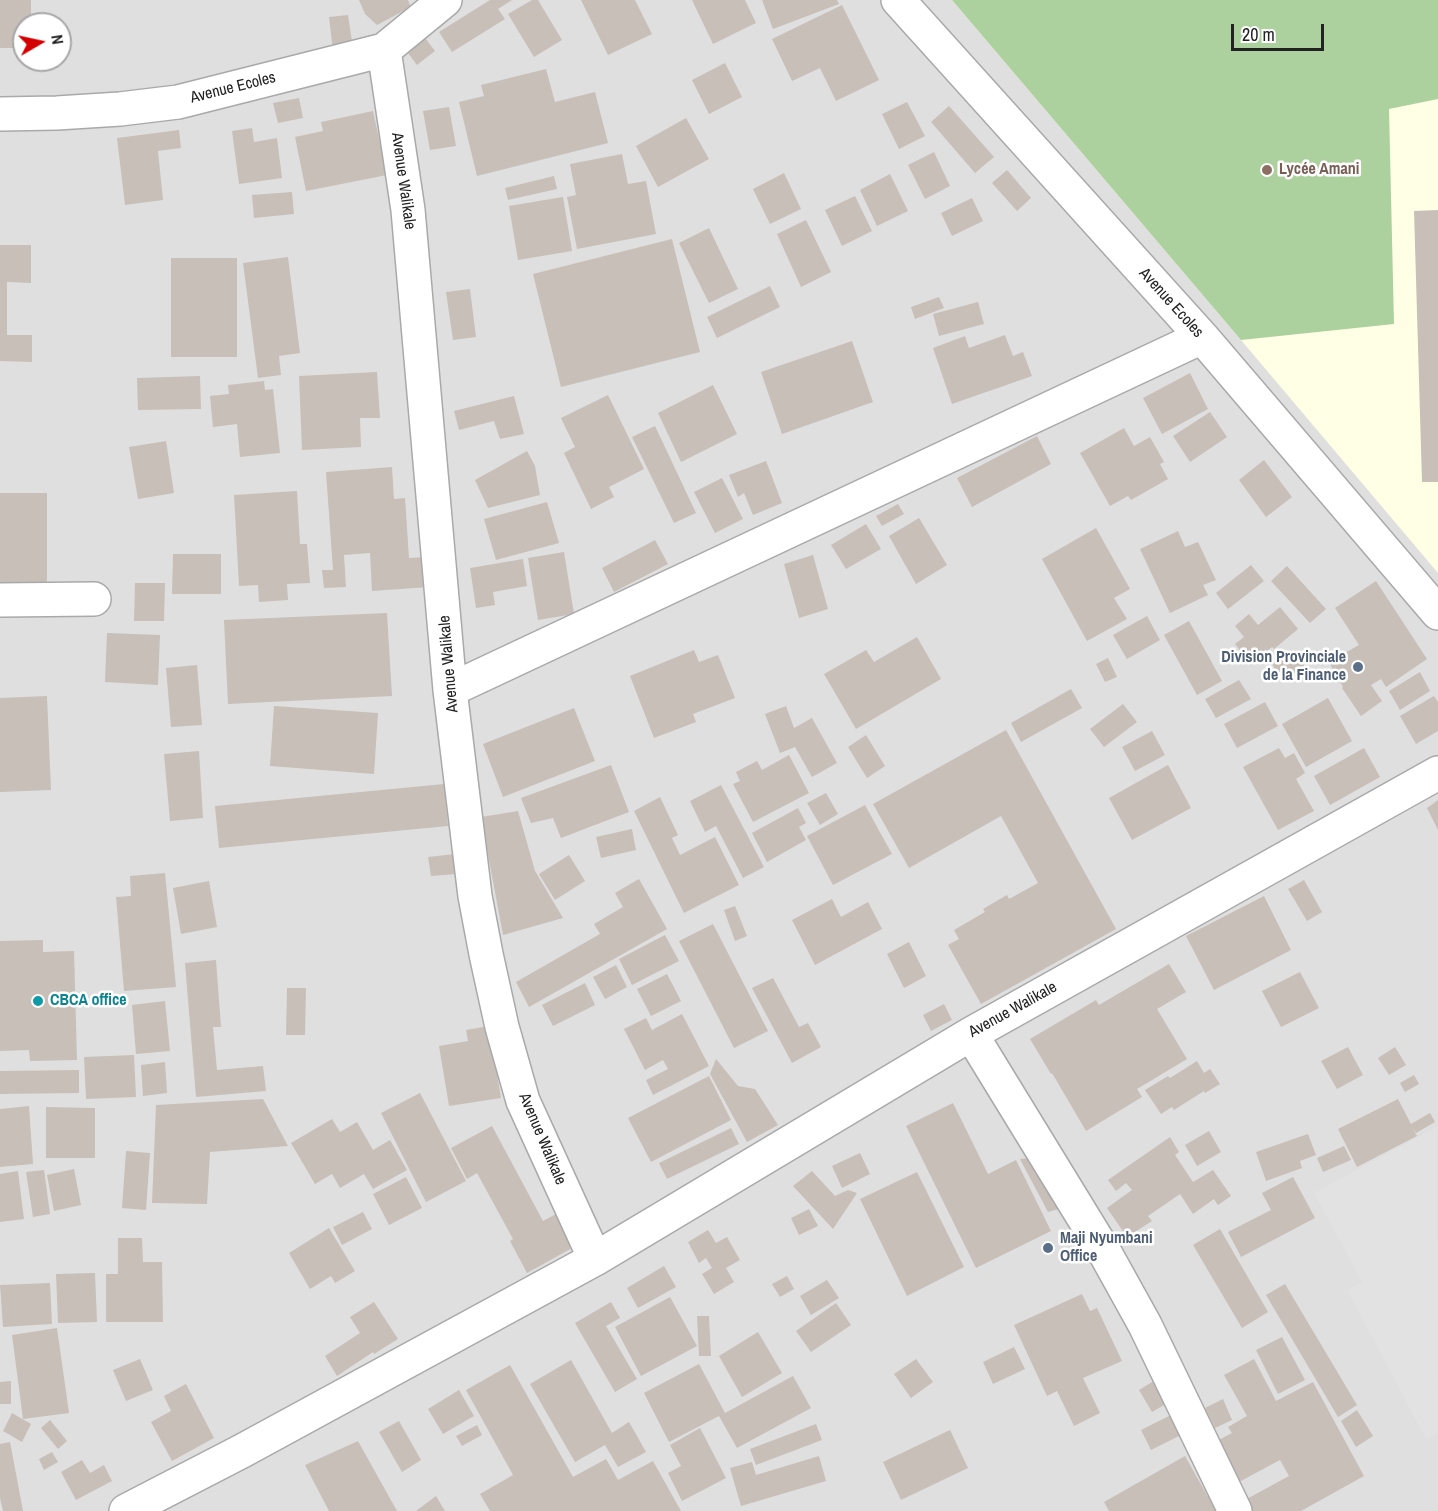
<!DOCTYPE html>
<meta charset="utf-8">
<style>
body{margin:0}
#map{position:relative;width:1438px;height:1511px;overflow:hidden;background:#f2efe9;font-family:"Archivo Narrow",sans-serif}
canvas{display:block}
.north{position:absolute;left:12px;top:12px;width:60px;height:60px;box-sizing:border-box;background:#fff;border:2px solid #a7a7a7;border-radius:50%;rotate:81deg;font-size:16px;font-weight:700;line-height:24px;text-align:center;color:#222}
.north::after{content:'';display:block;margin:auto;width:21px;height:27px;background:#d40000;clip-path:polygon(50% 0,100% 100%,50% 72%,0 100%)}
.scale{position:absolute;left:1231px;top:24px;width:93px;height:27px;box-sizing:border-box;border:3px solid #222;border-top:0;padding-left:8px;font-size:18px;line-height:21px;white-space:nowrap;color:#222;-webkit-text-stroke:4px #fff;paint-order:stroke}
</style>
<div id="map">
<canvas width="1438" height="1511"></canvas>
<div class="north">N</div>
<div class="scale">20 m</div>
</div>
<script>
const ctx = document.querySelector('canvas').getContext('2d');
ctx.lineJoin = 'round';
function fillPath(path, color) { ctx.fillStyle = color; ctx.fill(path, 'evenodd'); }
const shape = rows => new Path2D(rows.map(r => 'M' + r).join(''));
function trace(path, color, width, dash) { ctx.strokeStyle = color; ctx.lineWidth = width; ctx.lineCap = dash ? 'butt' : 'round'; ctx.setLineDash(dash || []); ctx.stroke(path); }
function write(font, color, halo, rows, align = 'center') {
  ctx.font = font + ' "Archivo Narrow",sans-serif'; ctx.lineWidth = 5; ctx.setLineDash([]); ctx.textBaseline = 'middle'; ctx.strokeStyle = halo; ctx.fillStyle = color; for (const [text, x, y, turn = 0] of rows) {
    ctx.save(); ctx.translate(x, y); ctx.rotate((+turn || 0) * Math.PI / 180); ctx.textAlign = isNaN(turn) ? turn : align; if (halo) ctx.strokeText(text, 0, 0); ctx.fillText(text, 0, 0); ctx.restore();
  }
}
const residential = shape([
 [0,0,1438,0,1438,1511,0,1511],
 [24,24,60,24,60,60,24,60]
]);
const education = shape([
 [952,0,1438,0,1438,573,1241,340]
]);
const forest = shape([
 [952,0,1438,0,1438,99,1389,109,1394,324,1241,340]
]);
const parking = shape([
 [1437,1127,1438,1432,1426,1439,1347,1290,1362,1282,1314,1193]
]);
const building = shape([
 [0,0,31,0,31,24,24,24,24,48,0,48],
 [359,0,408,0,411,7,377,25,365,14],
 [490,0,512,0,498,9,505,19,452,52,439,32],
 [532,0,538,0,562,40,534,57,508,14],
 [581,0,635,0,652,34,608,55],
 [692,0,745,0,756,23,713,44],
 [762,0,837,0,839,4,773,29],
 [842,5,879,80,836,101,820,68,792,81,772,39],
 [348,15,353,48,333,51,329,17],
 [423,35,435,51,417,65,405,49],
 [725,63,742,97,709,114,692,80],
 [546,69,555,102,595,92,608,143,477,176,459,102,484,96,481,85],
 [299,98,303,118,278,123,273,103],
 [907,102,925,136,899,149,882,114],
 [949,106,994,157,975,173,931,122],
 [449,107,456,146,430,150,423,111],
 [373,111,387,175,306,191,295,137,323,131,321,122],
 [686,118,709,159,658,187,636,146],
 [252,128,254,142,277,138,282,178,239,184,232,131],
 [179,130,181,148,158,151,163,200,125,205,117,138],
 [934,152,950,186,925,199,908,165],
 [622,154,628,184,646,181,656,234,577,249,567,197,576,195,570,164],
 [1007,170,1031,198,1017,211,992,183],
 [784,173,801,209,770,224,753,189],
 [890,174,908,211,877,226,860,190],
 [554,176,557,189,508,200,505,188],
 [292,192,294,214,254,218,252,195],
 [855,196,872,231,842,246,825,210],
 [563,197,572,251,518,260,509,206],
 [972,198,983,221,952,236,941,213],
 [1438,210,1438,482,1422,482,1414,211],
 [806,220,831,272,801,287,777,234],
 [709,228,738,289,709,303,679,243],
 [672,239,700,352,561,387,533,274],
 [0,245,31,245,31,283,7,282,7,335,32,335,32,362,0,361],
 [288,257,300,353,279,356,281,375,258,378,243,263],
 [171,258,237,258,237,357,171,357],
 [770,286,780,307,717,338,707,317],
 [470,289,476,337,453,340,446,292],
 [939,297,944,308,915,319,911,307],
 [978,302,984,324,939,336,933,314],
 [1005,335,1013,356,1023,352,1032,376,952,404,933,348,965,336,969,348],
 [852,341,873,402,782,434,761,372],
 [377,372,380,418,360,418,361,447,302,450,299,376],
 [1190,373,1208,409,1162,434,1143,398],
 [200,376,201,409,138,410,137,378],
 [264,381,265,390,273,389,280,453,240,457,237,424,213,427,210,396,229,394,228,385],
 [713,385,737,434,681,462,658,413],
 [608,395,644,469,609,487,614,497,591,509,564,453,575,447,561,418],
 [514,396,524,434,500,439,494,421,459,430,454,411],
 [1210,412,1227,437,1190,462,1173,436],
 [655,426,696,513,674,523,632,437],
 [1124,428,1134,446,1150,437,1164,462,1160,464,1168,479,1131,500,1128,496,1110,506,1080,453],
 [1037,436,1051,464,972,507,957,478],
 [166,441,174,493,138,499,129,447],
 [527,451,535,466,540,495,488,508,475,480],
 [1264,460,1292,497,1266,517,1239,480],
 [766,461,782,503,753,515,744,493,738,497,729,475],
 [392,467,394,499,405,498,409,558,427,557,429,587,372,591,370,553,344,555,346,587,324,588,322,570,333,570,326,472],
 [722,478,743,519,715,533,694,492],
 [297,491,300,544,307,544,310,583,287,584,288,600,259,602,258,585,239,586,234,495],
 [0,493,47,493,47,585,0,584],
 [547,502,559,543,496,560,484,519],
 [898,504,904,514,882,526,876,516],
 [919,518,947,565,916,584,889,536],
 [866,524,881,549,846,569,831,545],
 [1096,528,1130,589,1114,598,1127,619,1087,641,1042,559],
 [1178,531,1185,547,1198,542,1216,580,1203,585,1208,595,1170,613,1140,549],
 [655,540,668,564,614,592,602,568],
 [564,552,574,614,538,620,528,558],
 [173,554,221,554,221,594,172,594],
 [813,555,828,609,799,618,784,564],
 [523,559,527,586,493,592,495,605,476,608,470,568],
 [1251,565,1264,581,1228,609,1216,593],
 [1287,566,1326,609,1310,623,1271,581],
 [1376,581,1427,659,1386,687,1381,679,1371,685,1382,701,1361,716,1342,688,1343,687,1329,662,1359,645,1335,608],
 [135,583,165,583,164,621,134,621],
 [1280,607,1298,629,1274,649,1272,647,1251,664,1235,644,1244,637,1235,626,1249,614,1258,625],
 [387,613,392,696,228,704,224,620],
 [1147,616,1160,640,1127,659,1113,635],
 [1189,621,1222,681,1197,695,1164,635],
 [107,633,160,635,158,685,105,682],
 [917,637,941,679,856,729,824,674,866,650,874,662],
 [694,650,699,662,718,655,735,698,693,714,696,722,654,738,630,676],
 [1297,651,1305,668,1280,680,1272,663],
 [1108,658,1117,677,1105,682,1096,664],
 [197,665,202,725,171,727,166,668],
 [1420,672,1430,691,1400,710,1389,691],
 [1239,680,1251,699,1216,718,1205,699],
 [1071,689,1082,708,1021,742,1011,723],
 [47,696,51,790,0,792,0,698],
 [1434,696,1438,702,1438,731,1416,744,1400,716],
 [1328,698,1352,741,1306,767,1282,724],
 [1265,702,1278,726,1237,748,1224,724],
 [1123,704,1137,722,1104,747,1090,729],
 [274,706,378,713,374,774,270,766],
 [786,706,794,728,812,718,837,763,812,777,795,747,780,753,765,714],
 [574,708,595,761,503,797,483,744],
 [1006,730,1116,929,981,1004,948,945,959,939,954,930,985,912,983,909,1007,895,1009,899,1038,883,1001,816,909,868,873,804],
 [1152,731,1165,755,1135,771,1122,747],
 [866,735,885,766,867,778,848,747],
 [1279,748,1285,758,1294,753,1305,773,1296,779,1314,811,1278,830,1243,767],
 [1364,748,1380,777,1330,805,1314,776],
 [199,751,203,818,170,821,164,754],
 [789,755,809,793,753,822,733,784,740,781,736,772,757,761,762,770],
 [611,765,629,812,561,838,553,818,531,823,521,798],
 [1168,765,1191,808,1132,840,1109,798],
 [444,784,448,826,219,848,215,806],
 [721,785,764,867,743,878,716,826,705,832,690,801],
 [826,793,838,814,820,825,807,803],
 [660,797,678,835,672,838,680,855,715,837,739,885,684,913,634,811],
 [1438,800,1438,830,1427,808],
 [865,805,892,854,833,885,807,836],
 [798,808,806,823,799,827,806,840,767,862,752,833],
 [518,811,535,871,563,918,503,935,481,817],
 [632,829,636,850,601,858,596,837],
 [455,854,457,874,431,876,428,857],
 [569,855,585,881,555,900,539,874],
 [165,873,176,987,124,991,116,897,131,896,130,876],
 [639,879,667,929,529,1007,516,982,600,934,594,924,623,907,615,893],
 [1304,880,1322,912,1307,921,1288,889],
 [209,881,217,927,181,934,173,888],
 [1264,896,1291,950,1214,990,1186,936],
 [832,899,841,917,868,902,882,929,815,965,792,920],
 [735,906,747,936,735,941,724,910],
 [713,924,768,1031,734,1048,679,941],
 [665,935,679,961,632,985,619,959],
 [43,940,43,952,74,951,77,1060,30,1061,29,1050,0,1051,0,941],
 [909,942,926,976,904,988,887,954],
 [216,960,221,1027,213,1027,217,1070,263,1066,266,1091,196,1097,185,963],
 [1169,964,1186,992,1157,1009,1187,1059,1137,1089,1142,1097,1086,1131,1052,1073,1051,1074,1030,1039,1096,1000,1099,1005],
 [616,965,627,987,605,999,593,977],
 [1300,972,1319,1008,1281,1027,1262,991],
 [667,974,681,1001,651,1016,637,989],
 [773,978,799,1027,808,1023,821,1047,792,1063,752,988],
 [585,983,595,1005,553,1026,542,1005],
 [287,988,306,988,305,1035,286,1035],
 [165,1001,170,1051,136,1054,132,1005],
 [944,1004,952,1020,931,1031,923,1015],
 [682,1014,709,1066,653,1095,646,1080,668,1069,663,1060,645,1070,624,1029,646,1018,652,1030],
 [489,1026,501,1098,449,1106,439,1046,468,1041,466,1030],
 [1348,1047,1363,1075,1337,1089,1321,1061],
 [1395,1047,1406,1065,1389,1075,1378,1058],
 [134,1055,136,1097,86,1099,84,1057],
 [716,1059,738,1086,755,1089,778,1125,747,1142,710,1074],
 [1197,1061,1204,1073,1210,1069,1220,1084,1205,1093,1204,1091,1174,1110,1172,1107,1161,1114,1145,1090,1168,1076,1170,1078],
 [165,1062,167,1093,143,1096,141,1065],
 [79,1070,79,1093,0,1094,0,1071],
 [1414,1075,1419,1084,1405,1092,1400,1083],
 [709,1076,731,1120,651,1162,628,1118],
 [420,1093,466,1181,426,1202,381,1113],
 [263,1099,288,1146,210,1152,207,1204,152,1203,156,1105],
 [1398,1099,1411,1124,1430,1113,1435,1122,1416,1133,1412,1127,1417,1136,1357,1167,1338,1129],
 [953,1103,988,1174,1016,1160,1051,1231,976,1268,906,1126],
 [29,1106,33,1164,0,1167,0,1109],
 [46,1107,95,1108,95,1158,46,1158],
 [332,1119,340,1132,357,1122,373,1150,390,1140,407,1170,373,1189,364,1174,340,1188,332,1174,315,1184,291,1143],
 [492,1126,543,1221,556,1214,574,1247,527,1273,510,1241,513,1239,477,1173,467,1179,451,1148],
 [731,1128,739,1144,667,1179,659,1163],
 [1209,1131,1221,1152,1197,1166,1185,1145],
 [1308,1134,1316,1155,1300,1161,1302,1168,1266,1181,1256,1152],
 [1170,1137,1179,1152,1175,1155,1193,1182,1213,1170,1231,1196,1218,1205,1214,1199,1193,1214,1180,1194,1148,1216,1152,1221,1127,1237,1107,1208,1132,1190,1126,1183,1116,1191,1108,1180],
 [1344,1146,1351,1160,1323,1172,1317,1158],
 [126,1151,150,1153,146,1210,122,1208],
 [860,1153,870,1174,842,1188,832,1166],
 [1030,1158,1066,1207,1048,1212,1020,1159],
 [74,1169,81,1205,54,1211,47,1175],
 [44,1170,50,1214,33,1217,26,1172],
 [18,1171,24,1219,0,1222,0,1174],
 [812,1171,835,1196,848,1190,857,1193,833,1229,793,1186],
 [917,1172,964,1267,907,1296,860,1199],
 [406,1177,422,1208,389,1225,373,1194],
 [1293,1177,1315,1218,1241,1257,1228,1232,1271,1210,1262,1193],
 [809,1209,818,1226,799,1235,791,1218],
 [363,1212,372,1229,342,1245,333,1227],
 [329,1228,355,1271,335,1283,331,1276,310,1289,289,1253],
 [1220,1229,1268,1312,1242,1328,1193,1245],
 [708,1230,716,1243,727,1237,740,1260,726,1268,734,1282,714,1294,702,1274,712,1268,706,1258,699,1263,688,1242],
 [118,1238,142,1238,143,1262,162,1262,163,1322,106,1322,106,1274,118,1274],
 [664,1266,676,1287,638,1308,627,1288],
 [95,1273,97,1322,58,1323,56,1274],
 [787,1276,794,1289,780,1297,772,1284],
 [827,1280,839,1298,811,1315,800,1296],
 [50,1283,52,1324,3,1327,0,1285],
 [1285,1284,1357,1405,1338,1417,1266,1295],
 [1082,1294,1090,1311,1097,1308,1122,1361,1083,1378,1100,1413,1074,1426,1057,1391,1047,1396,1014,1325],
 [670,1297,697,1346,641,1376,615,1327],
 [374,1302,398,1339,374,1354,373,1352,337,1376,325,1356,360,1333,350,1317],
 [611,1302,620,1318,606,1326,637,1379,615,1392,575,1323],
 [836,1303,851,1325,811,1352,796,1331],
 [697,1316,709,1316,711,1356,699,1356],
 [57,1328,69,1413,23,1419,12,1335],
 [758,1332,782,1373,742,1397,719,1356],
 [1282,1337,1305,1380,1278,1394,1256,1350],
 [1014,1347,1025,1369,993,1384,983,1362],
 [140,1359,153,1390,126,1401,113,1370],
 [916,1359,933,1382,911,1398,894,1374],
 [1254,1359,1276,1401,1313,1382,1364,1476,1301,1511,1249,1511,1243,1501,1289,1476,1280,1460,1239,1482,1217,1441,1232,1433,1228,1427,1247,1416,1224,1375],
 [571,1360,612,1433,629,1422,646,1452,618,1467,605,1445,575,1462,530,1384],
 [699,1364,725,1413,793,1376,811,1408,737,1448,719,1416,669,1442,644,1393],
 [510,1365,573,1477,606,1459,618,1480,653,1461,681,1511,490,1511,480,1494,513,1475,466,1390],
 [1157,1379,1171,1401,1152,1412,1139,1390],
 [11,1381,11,1404,0,1404,0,1382],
 [186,1384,214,1438,172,1461,151,1422,171,1411,164,1396],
 [459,1390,474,1416,443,1434,428,1409],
 [1223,1399,1232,1420,1215,1428,1205,1408],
 [1357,1410,1373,1436,1356,1447,1341,1421],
 [12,1413,31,1424,22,1442,3,1431],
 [1171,1415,1181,1435,1151,1450,1141,1430],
 [50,1420,67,1441,58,1449,41,1428],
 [399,1421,421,1460,402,1472,379,1432],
 [816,1424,822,1440,756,1465,750,1449],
 [477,1425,482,1435,462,1446,456,1436],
 [700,1428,726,1478,682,1501,668,1473,681,1466,670,1445],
 [950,1430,968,1468,901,1500,883,1462],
 [358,1441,397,1511,329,1511,305,1465],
 [10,1442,23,1511,3,1511,0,1498,0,1444],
 [52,1452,58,1462,44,1470,39,1459],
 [819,1456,826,1481,741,1506,730,1468,752,1462,756,1475],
 [1185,1456,1216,1511,1109,1511,1104,1502],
 [82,1460,90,1473,104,1465,112,1481,76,1500,61,1472],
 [436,1496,445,1511,416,1511]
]);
const minor = shape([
 [898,0,1202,337,1438,613],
 [384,50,408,210,450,690,475,896,486,954,502,1027,523,1101,595,1259],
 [0,114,57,113,120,109,178,102,384,50,445,0],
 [0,600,94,599],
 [450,690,1202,337],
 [971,1034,1104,1251,1145,1325,1235,1511],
 [126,1511,242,1451,595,1259,971,1034,1438,773]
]);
const markers = [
 [1267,170,6,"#8d6e63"],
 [1358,667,6,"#5c6f8a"],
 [38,1001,6,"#0f9aa8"],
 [1048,1248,6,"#5c6f8a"]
];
const streetNames = [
 ["Avenue Ecoles",233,88,-14],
 ["Avenue Walikale",403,181,82],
 ["Avenue Ecoles",1171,303,48],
 ["Avenue Walikale",449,664,-95],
 ["Avenue Walikale",1013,1010,-29],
 ["Avenue Walikale",542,1139,67]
];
const educationNames = [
 ["Lycée Amani",1279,170]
];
const serviceNames = [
 ["Division Provinciale",1346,658],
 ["de la Finance",1346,676],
 ["Maji Nyumbani",1060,1239,"left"],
 ["Office",1060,1257,"left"]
];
const cultureNames = [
 ["CBCA office",50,1001]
];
fillPath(residential, '#e0dfdf');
fillPath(education, '#ffffe5');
fillPath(forest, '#add19e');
fillPath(parking, '#e2e2e2');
fillPath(building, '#c7bfb8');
trace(minor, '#a9a9a9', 36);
trace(minor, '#fff', 33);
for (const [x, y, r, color] of markers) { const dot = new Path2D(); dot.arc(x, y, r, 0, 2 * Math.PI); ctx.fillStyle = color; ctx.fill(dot); trace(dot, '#fff', 2); }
write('16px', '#222', '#fff', streetNames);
write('bold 16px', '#785e54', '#fff', educationNames, 'left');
write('bold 16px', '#4e5e75', '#fff', serviceNames, 'right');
write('bold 16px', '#0d838f', '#fff', cultureNames, 'left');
</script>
